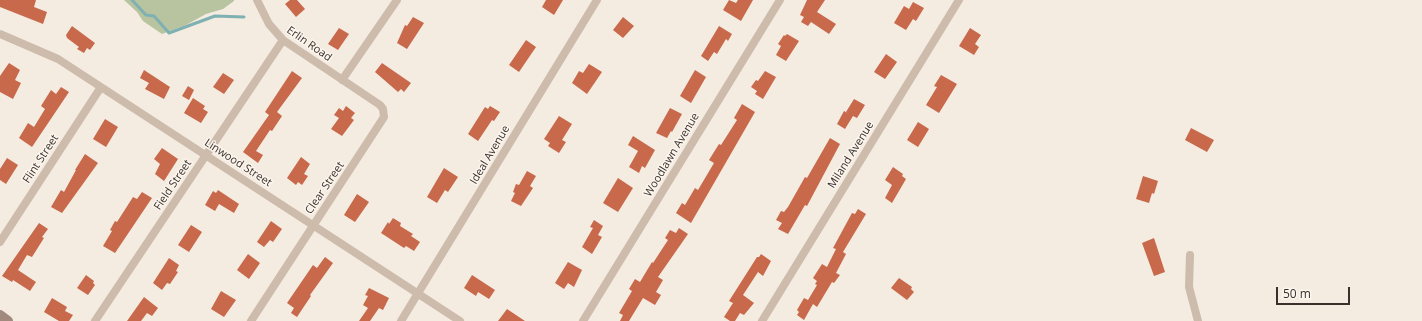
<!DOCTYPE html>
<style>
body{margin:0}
#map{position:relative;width:1422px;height:321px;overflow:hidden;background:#f4ebe1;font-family:"Open Sans",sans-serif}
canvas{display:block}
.scale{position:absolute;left:1276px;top:287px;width:74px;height:18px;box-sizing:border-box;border:2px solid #3b302b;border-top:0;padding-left:5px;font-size:12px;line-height:14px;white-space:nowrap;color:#3b302b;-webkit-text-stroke:3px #fbf5ee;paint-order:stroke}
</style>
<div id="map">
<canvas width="1422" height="321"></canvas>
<div class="scale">50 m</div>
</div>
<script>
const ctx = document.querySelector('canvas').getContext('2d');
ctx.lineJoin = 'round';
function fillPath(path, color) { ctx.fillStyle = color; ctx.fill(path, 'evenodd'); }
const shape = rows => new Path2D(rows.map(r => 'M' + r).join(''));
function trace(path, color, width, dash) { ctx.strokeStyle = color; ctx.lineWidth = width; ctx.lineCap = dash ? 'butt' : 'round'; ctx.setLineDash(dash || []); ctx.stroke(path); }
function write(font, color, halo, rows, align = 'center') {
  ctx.font = font + ' "Open Sans",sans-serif'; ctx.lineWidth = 3; ctx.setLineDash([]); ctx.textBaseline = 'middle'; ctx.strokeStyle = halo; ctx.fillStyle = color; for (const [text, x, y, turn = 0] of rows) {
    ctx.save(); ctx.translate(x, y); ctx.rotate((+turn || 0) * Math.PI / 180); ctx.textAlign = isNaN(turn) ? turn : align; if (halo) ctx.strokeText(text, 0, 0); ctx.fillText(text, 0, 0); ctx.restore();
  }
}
const green = shape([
 [124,0,234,0,234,1,223,9,206,14,186,25,162,34,143,21,137,12]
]);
const stream = shape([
 [132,0,146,15,154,16,169,33,215,16,244,17]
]);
const building = shape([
 [0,0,36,0,34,7,47,12,43,24,0,7],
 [290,0,297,0,305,9,296,17,285,4],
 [546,0,563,0,554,15,542,7],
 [729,0,736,3,738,0,753,0,741,21,723,10],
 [807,0,825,0,817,12,836,24,829,34,811,22,808,26,801,22,804,17,800,15],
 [913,2,924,8,916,21,913,19,906,30,894,23,904,6,909,9],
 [413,17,424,23,407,49,397,43,405,25,407,26],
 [623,17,634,26,623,38,613,30],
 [72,26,95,43,90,50,87,48,84,53,77,49,79,47,67,38,66,35],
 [719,26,732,34,728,41,726,39,717,54,714,52,708,61,701,56],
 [339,28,349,34,338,50,328,44],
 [970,28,981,35,975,44,979,47,974,55,959,46],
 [787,34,799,41,786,61,776,55,781,46,778,44,784,35,785,36],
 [526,40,536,47,519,72,509,65],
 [886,54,897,62,885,79,874,72],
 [9,63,20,70,15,80,21,83,13,99,0,92,0,76],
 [382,63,411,83,404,92,401,89,398,92,375,72],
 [589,64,602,72,587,94,572,83,579,71,583,73],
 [144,70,170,87,164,99,145,89,149,83,140,78],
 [695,70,706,77,691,103,680,96],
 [292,71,302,78,277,112,282,116,272,131,270,130,256,151,263,155,258,163,243,152,269,115,265,112],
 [765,71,776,77,763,99,755,94,757,91,751,87,756,80,758,81],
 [223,73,234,80,224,94,213,87],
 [941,75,957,84,939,113,926,105,937,87,934,86],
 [188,86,194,90,189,100,182,96],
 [61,87,69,92,32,147,19,138,28,123,34,127,45,109,41,106,51,90,56,94],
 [193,98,205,106,203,109,208,112,201,123,184,113],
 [854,99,865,105,857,118,853,116,845,129,837,124,844,111,849,114,846,112],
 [742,104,755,112,691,223,676,213,682,203,685,205,695,188,698,190,714,163,709,160,719,144,721,145,737,120,734,118],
 [346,106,355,113,351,118,354,120,342,136,331,129,339,118,334,115,339,108,343,111],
 [490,106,500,112,494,121,492,120,478,141,468,134,485,107,488,109],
 [670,108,682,114,672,132,671,131,667,138,656,133],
 [559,116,572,124,562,140,566,142,559,153,548,146,550,143,544,139],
 [105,119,118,127,106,147,93,139],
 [918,122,929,129,918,147,907,140],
 [1191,128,1214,140,1207,152,1185,140],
 [633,136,655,150,645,168,642,166,639,173,629,167,638,151,628,145],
 [830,138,840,144,807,206,805,205,788,234,778,229,782,223,776,220,781,211,784,212,788,207,805,177,807,178],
 [162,148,178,159,164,181,155,174,160,164,154,159],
 [85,154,98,163,62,213,51,207,61,190,64,192,76,170,75,170],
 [301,157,310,164,304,174,308,176,302,185,298,182,296,185,287,178],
 [7,158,18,165,6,184,0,180,0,169],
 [893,167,903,174,902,176,906,179,892,203,885,198,892,185,885,180],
 [444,168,458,177,448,192,445,190,437,203,427,197],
 [527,171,536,176,530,186,533,188,521,206,511,201,515,193,513,192,516,184,519,185],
 [1143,176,1158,181,1154,194,1152,193,1149,203,1136,199],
 [618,178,633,188,618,212,603,203],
 [218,190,239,204,234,213,219,204,215,211,205,205,213,191,216,193],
 [142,192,152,198,115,253,103,246,112,231,110,230,115,221,117,222,133,197,137,199],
 [357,194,369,202,355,222,344,215],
 [858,209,866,214,843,252,846,254,836,273,840,275,834,283,832,282,817,307,813,304,804,320,797,315,799,312,797,310,804,298,808,300,817,285,815,284,817,281,813,278,822,264,827,267,836,249,833,248,852,213,855,214],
 [393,218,401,223,400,226,413,234,411,236,420,242,414,251,406,246,404,248,381,233,388,222,389,224],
 [594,220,603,226,598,235,602,237,592,254,582,247,593,228,590,227],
 [271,221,282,229,273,242,270,240,264,247,257,242],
 [39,223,48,229,42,237,44,238,32,257,27,255,18,270,36,282,30,291,13,280,12,282,2,276],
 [191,225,202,232,189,252,178,245],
 [679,228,688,234,658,277,663,280,656,292,661,295,655,305,643,298,629,321,620,321,623,315,619,313,632,291,629,289,635,279,640,282,652,262,653,263,668,240,665,238,670,230,676,233],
 [1154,238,1165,272,1154,276,1142,243],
 [248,254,260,263,249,279,237,270],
 [761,254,771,261,763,276,758,272,743,295,754,303,744,315,740,313,735,321,730,321,724,317,733,303,729,301,757,257,759,257],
 [325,257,333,263,310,295,311,296,297,317,291,313,294,308,287,303,313,265,317,268],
 [169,258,179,265,176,271,178,272,170,284,167,283,162,290,153,283],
 [568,262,582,270,574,287,568,283,564,289,555,283],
 [86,275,94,281,93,283,95,285,88,295,77,288],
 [472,275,495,290,489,299,478,292,476,296,464,288],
 [899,278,912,287,911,289,914,292,907,300,891,288],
 [369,288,389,298,383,310,379,308,370,321,359,321,368,308,363,305,368,296,365,295],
 [221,291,236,300,224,317,211,309],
 [144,297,158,308,152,316,147,313,141,321,127,321],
 [52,298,67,307,65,311,73,315,69,321,59,321,44,312],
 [507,309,525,321,498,321]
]);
const street = shape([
 [0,34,58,59,460,321],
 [342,80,397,0],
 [0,242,101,87],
 [1190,255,1189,287,1198,321],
 [95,321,283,40],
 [251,321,384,117,383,109,380,105,283,40,269,24,257,0],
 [401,321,597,0],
 [583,321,780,0],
 [762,321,959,0]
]);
const secondary = shape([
 [0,315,8,321]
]);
const streetNames = [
 ["Erlin Road",309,44,35],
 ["Ideal Avenue",490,155,-59],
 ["Woodlawn Avenue",672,155,-59],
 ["Miland Avenue",851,155,-58],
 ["Flint Street",41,159,-57],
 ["Linwood Street",238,163,33],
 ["Field Street",173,185,-56],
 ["Clear Street",325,188,-56]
];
fillPath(green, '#b8c4a0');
trace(stream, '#7fb0b2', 3);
fillPath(building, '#c8694b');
trace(street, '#cdbbac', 8);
trace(secondary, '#a18a7d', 10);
write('11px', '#3b302b', '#fbf5ee', streetNames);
</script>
